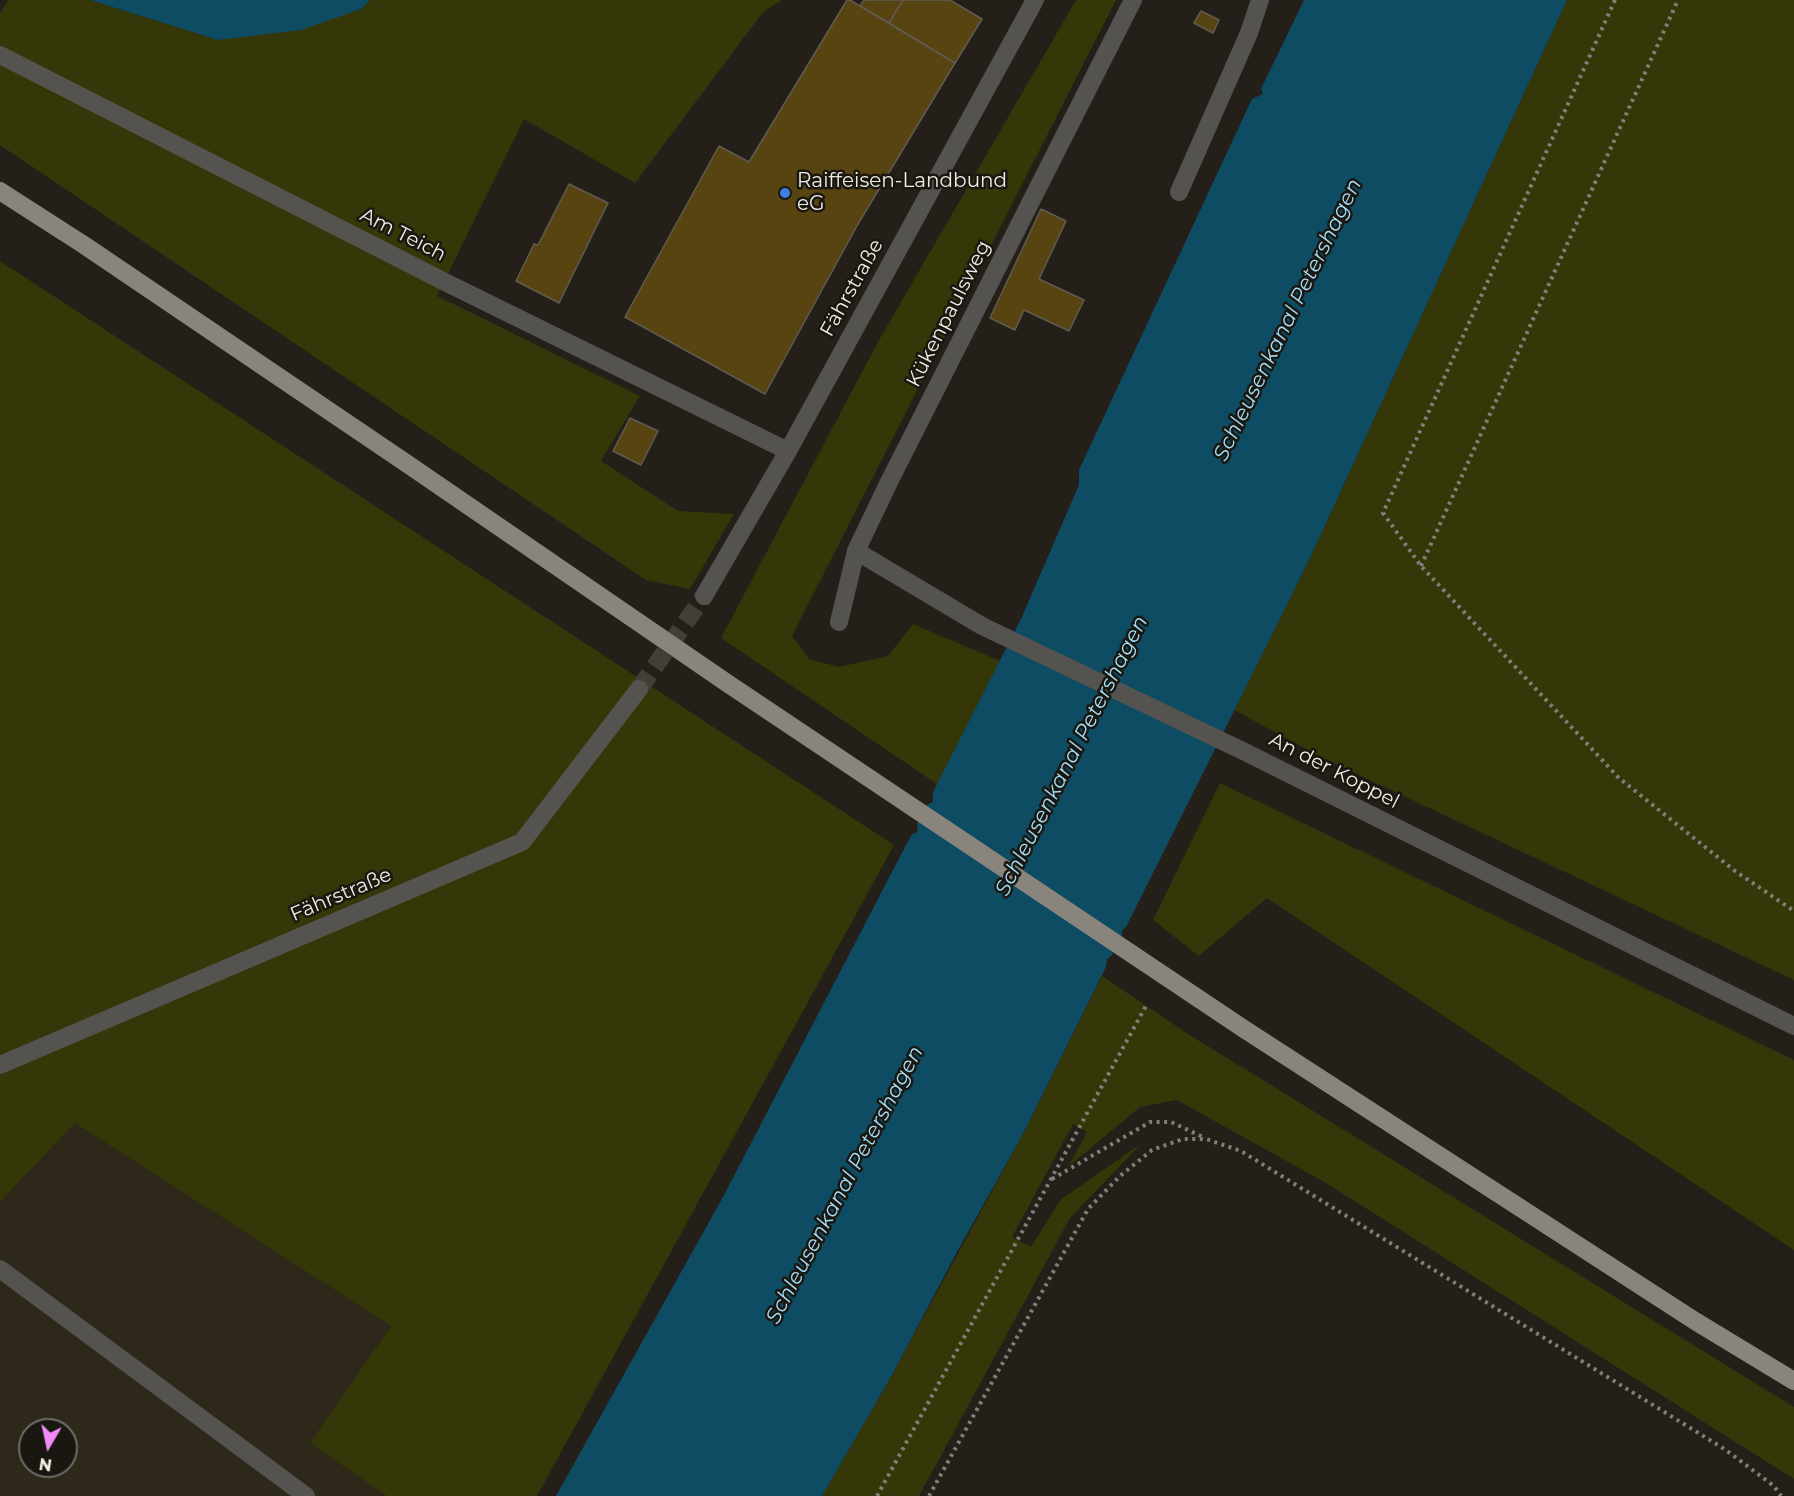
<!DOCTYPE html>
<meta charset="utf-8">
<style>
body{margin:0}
#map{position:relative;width:1794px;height:1496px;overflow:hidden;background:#242019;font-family:Montserrat,sans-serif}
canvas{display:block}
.north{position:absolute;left:18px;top:1418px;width:60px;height:60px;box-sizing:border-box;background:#1a1710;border:2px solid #6f6c66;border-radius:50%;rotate:189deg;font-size:16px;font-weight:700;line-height:24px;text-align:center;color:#eeece6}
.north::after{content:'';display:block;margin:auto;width:21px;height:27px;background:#f18bf5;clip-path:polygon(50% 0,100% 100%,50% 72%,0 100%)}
</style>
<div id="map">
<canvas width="1794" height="1496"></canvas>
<div class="north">N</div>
</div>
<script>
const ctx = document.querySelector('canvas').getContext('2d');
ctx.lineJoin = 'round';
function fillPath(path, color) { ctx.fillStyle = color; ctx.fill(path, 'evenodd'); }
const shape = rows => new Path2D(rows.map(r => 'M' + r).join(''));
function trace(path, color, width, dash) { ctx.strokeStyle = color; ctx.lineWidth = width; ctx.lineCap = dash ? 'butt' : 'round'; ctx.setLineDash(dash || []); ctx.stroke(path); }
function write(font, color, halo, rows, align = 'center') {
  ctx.font = font + ' Montserrat,sans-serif'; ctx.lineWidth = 5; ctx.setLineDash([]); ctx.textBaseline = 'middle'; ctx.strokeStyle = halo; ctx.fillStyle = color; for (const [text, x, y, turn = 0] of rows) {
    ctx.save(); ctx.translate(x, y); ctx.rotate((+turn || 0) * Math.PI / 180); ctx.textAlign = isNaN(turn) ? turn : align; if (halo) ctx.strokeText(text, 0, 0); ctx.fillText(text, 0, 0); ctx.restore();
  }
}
const built = shape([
 [75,1123,391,1326,311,1443,387,1496,0,1496,0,1202],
 [30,1430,66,1430,66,1466,30,1466]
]);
const green = shape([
 [8,0,90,0,218,40,361,9,370,0,782,0,763,12,635,183,524,119,437,296,640,396,601,461,678,511,734,514,690,589,646,580,0,145,0,14],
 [1076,0,1116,0,792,636,809,659,839,667,888,656,913,624,1000,661,937,784,721,638,878,342],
 [1567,0,1794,0,1794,980,1319,756,1234,710,1310,558],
 [0,261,894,845,537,1496,387,1496,310,1443,391,1326,75,1123,0,1202],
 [1220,783,1794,1060,1794,1250,1267,898,1199,956,1153,920],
 [1102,976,1188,1034,1794,1407,1794,1479,1326,1183,1177,1100,1140,1107,1068,1167,1087,1132,1073,1124,1012,1237,1031,1247,1060,1200,1141,1144,1070,1218,919,1496,822,1496,892,1375,1023,1134]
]);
const water = shape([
 [90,0,370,0,361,9,301,30,218,40],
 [1304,0,1567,0,1310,558,1227,725,1126,927,1122,930,1122,934,1112,955,1107,959,1106,967,1023,1134,957,1252,892,1375,822,1496,556,1496,723,1197,906,845,913,833,915,834,918,830,917,824,924,809,927,805,933,802,933,793,937,784,1021,619,1079,485,1079,470,1252,99,1263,94,1261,89]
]);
const building = shape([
 [847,0,850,0,955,63,858,224,765,394,625,317,719,146,749,162,847,0],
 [864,0,903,0,889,23,860,6,864,0],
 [903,0,950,0,982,19,955,63,889,23,903,0],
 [1201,11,1219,20,1213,33,1194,23,1201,11],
 [569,184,608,203,559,303,516,281,534,244,538,245,569,184],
 [1041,209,1066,221,1039,279,1084,300,1069,331,1024,310,1015,330,990,318,1041,209],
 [630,418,658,431,641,465,613,451,630,418]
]);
const minorTunnel = shape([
 [639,689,704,596]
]);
const path = shape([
 [1615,0,1383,513,1421,566,1619,778,1735,871,1794,911],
 [1421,566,1678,0],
 [1052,1179,1150,1122,1171,1122,1203,1137],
 [877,1496,1147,1004],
 [929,1496,1088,1209,1120,1176,1152,1150,1183,1139,1206,1139,1241,1151,1726,1450,1774,1486,1781,1496]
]);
const minor = shape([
 [0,55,447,283,788,451],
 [1179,192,1249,33,1260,0],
 [856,551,982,626,1243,751,1794,1026],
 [704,596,788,451,1035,0],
 [839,622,856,551,889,482,1133,0],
 [0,1065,522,842,639,689],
 [0,1269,306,1496]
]);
const major = shape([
 [0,191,84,245,406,463,727,683,1244,1029,1695,1321,1794,1381]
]);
const markers = [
 [785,193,6,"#3f7fe0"]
];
const poiNames = [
 ["Raiffeisen-Landbund",797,181],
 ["eG",797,204]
];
const streetNames = [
 ["Am Teich",403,235,27],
 ["Fährstraße",852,288,-61],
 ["Kükenpaulsweg",949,314,-63],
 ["An der Koppel",1334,771,27],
 ["Fährstraße",341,895,-23]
];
const waterNames = [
 ["Schleusenkanal Petershagen",1288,320,-64],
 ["Schleusenkanal Petershagen",1072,756,-63],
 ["Schleusenkanal Petershagen",845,1185,-62]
];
fillPath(built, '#2e281a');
fillPath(green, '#353708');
fillPath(water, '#0e4c64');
fillPath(building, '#584411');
trace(building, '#605c53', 1.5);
trace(minorTunnel, '#423f38', 18, [18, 9]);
trace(path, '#827f78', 4, [3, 4.5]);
trace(minor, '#55534f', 18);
trace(major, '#89847c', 18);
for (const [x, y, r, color] of markers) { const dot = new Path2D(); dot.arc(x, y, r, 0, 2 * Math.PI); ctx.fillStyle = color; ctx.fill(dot); trace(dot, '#1a1710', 2); }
write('20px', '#eeece6', '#1a1710', poiNames, 'left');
write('20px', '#eeece6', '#1a1710', streetNames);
write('italic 21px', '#a2ddf9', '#1a1710', waterNames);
</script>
